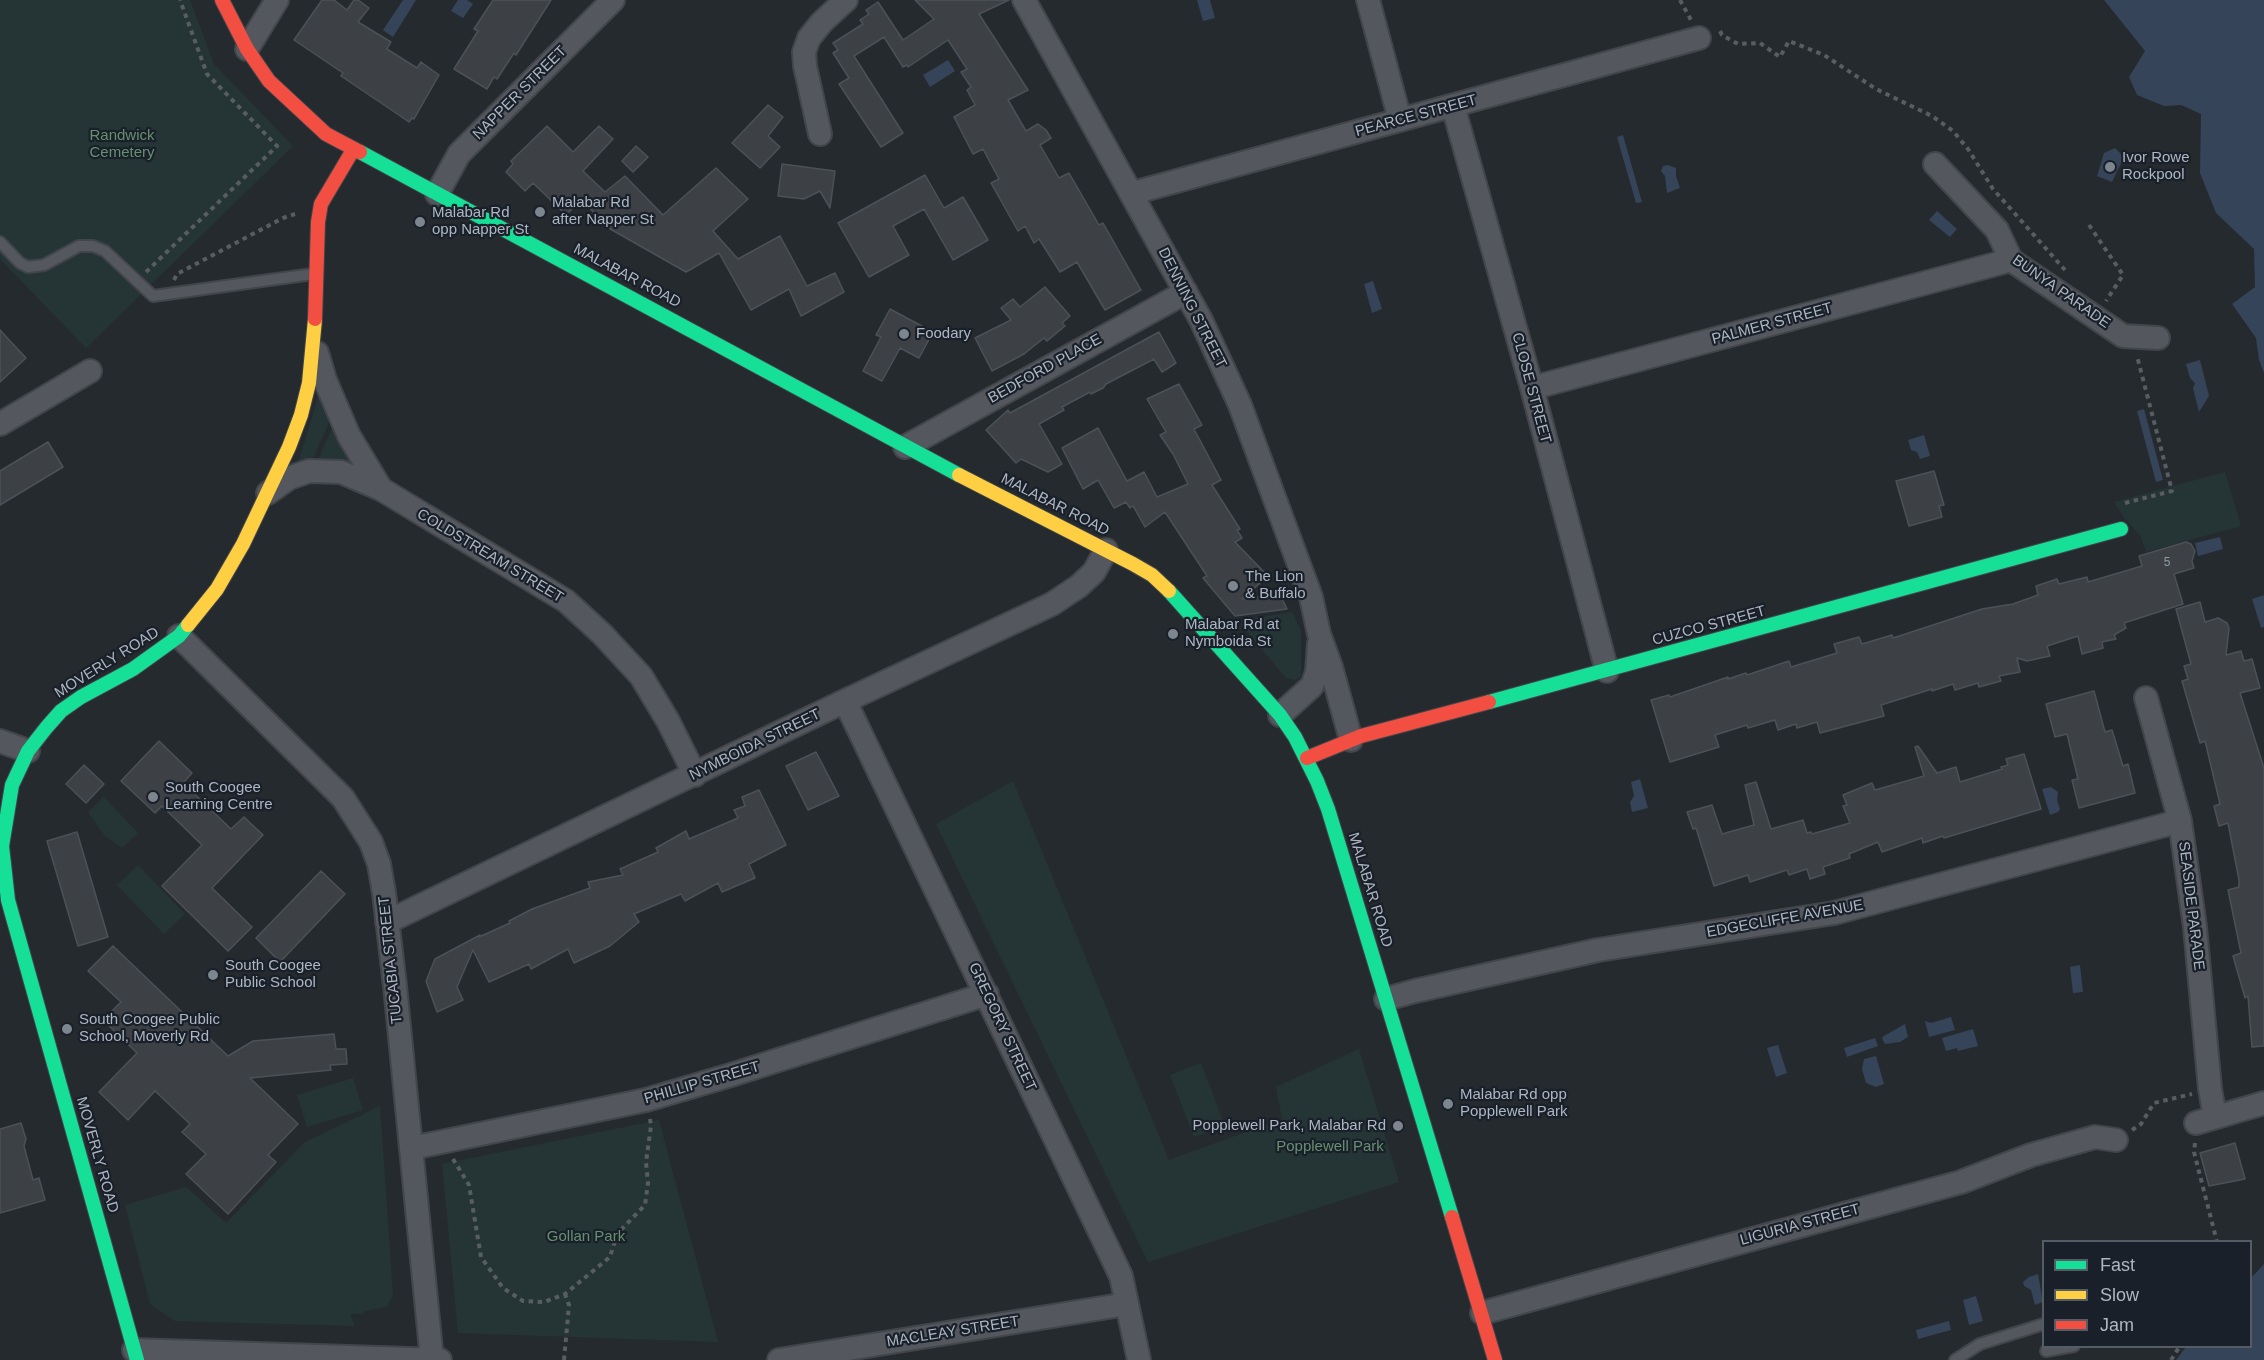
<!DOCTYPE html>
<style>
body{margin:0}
#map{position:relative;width:2264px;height:1360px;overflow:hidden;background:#252a2f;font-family:Arial,sans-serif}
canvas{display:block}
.legend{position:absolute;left:2042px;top:1240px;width:210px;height:108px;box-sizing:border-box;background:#192029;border:2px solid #545c66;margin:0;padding:8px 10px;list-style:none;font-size:18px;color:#adb6c2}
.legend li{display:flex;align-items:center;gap:12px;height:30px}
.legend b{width:30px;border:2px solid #545c66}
</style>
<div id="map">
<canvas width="2264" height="1360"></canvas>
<ul class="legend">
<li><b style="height:8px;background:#16e098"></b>Fast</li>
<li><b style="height:8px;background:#ffcf43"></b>Slow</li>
<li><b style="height:8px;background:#f24e42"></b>Jam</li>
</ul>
</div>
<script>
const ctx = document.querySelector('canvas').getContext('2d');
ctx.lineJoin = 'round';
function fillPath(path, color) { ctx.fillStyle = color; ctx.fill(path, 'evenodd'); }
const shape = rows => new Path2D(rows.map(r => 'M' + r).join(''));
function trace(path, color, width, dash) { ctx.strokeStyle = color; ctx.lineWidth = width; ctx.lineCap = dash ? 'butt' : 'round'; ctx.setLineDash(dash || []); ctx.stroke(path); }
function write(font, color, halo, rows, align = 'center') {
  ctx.font = font + ' Arial,sans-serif'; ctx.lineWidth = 4.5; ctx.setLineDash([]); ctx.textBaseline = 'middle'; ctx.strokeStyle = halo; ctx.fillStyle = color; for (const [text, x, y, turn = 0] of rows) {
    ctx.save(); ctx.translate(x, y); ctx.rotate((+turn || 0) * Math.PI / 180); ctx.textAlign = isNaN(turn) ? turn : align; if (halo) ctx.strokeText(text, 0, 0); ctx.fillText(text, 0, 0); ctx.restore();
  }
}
const green = shape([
 [0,0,190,0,214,64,293,146,86,348,0,259],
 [319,395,329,420,328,425,314,456,309,461,298,463],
 [332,428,337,436,365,475,318,460],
 [2225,472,2241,526,2146,552,2141,537,2123,516,2114,502],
 [1292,612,1301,631,1301,677,1295,680,1286,678,1238,621],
 [1013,781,1169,1160,1282,1119,1276,1087,1359,1049,1399,1182,1148,1262,936,824],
 [104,797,138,833,122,848,104,835,88,812],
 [138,865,185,914,164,934,117,885],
 [1201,1063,1225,1126,1194,1137,1170,1075],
 [353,1078,363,1110,307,1127,297,1095],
 [380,1106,393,1295,387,1307,364,1311,363,1314,350,1314,355,1326,175,1321,150,1304,125,1205,186,1187,226,1223,305,1142],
 [659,1120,718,1342,458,1333,442,1164]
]);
const water = shape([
 [403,0,416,0,393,37,383,30],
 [458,0,467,0,473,4,463,18,451,11],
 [1197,0,1210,0,1215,18,1203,21],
 [2104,0,2264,0,2264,373,2259,360,2256,338,2232,304,2255,287,2254,249,2216,213,2200,173,2201,114,2181,105,2164,106,2137,95,2129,77,2145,51],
 [948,60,955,71,930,87,923,75],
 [1623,135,1642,202,1636,203,1617,137],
 [2115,148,2124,157,2112,182,2097,176,2104,153],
 [1668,165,1676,168,1676,176,1680,188,1667,193,1665,176,1661,171,1663,166],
 [1937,211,1957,229,1950,237,1929,220],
 [1373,281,1382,309,1372,313,1364,284],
 [2200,360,2209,396,2199,412,2193,388,2195,383,2190,378,2186,364],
 [2144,409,2163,480,2156,482,2137,411],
 [1924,435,1930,456,1920,459,1917,452,1911,450,1908,440],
 [2220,537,2223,549,2198,556,2195,543],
 [2264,595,2264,627,2261,628,2252,599],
 [1640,779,1648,808,1632,812,1630,802,1634,796,1631,782],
 [2051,787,2058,792,2057,800,2060,809,2058,812,2050,815,2042,789],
 [2080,965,2083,992,2073,993,2070,967],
 [1951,1017,1955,1030,1929,1037,1925,1021,1931,1023],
 [1905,1024,1908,1037,1900,1042,1885,1044,1882,1038,1884,1036],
 [1973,1029,1978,1046,1958,1051,1957,1048,1946,1051,1942,1038],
 [1875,1038,1878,1046,1847,1057,1844,1048],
 [1778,1045,1787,1073,1776,1077,1767,1048],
 [1876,1056,1884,1084,1876,1087,1866,1083,1862,1069,1864,1059],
 [2264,1264,2264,1360,2176,1360,2186,1347,2250,1346,2251,1278],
 [2038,1274,2043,1302,2035,1305,2031,1290,2024,1286,2023,1282,2029,1277],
 [1976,1296,1983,1321,1969,1325,1963,1300],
 [1949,1321,1951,1330,1918,1339,1916,1330]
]);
const building = shape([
 [322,0,334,0,347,10,354,0,358,0,369,8,358,22,391,42,387,49,417,68,421,62,439,75,414,119,412,118,409,122,390,109,341,76,343,73,294,40,322,0],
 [493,0,551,0,516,55,514,53,497,79,494,77,487,89,454,69,478,31,474,29,493,0],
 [915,0,1009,0,979,14,1028,90,1008,100,1026,131,1038,124,1046,130,1051,138,1040,145,1059,178,1069,173,1099,225,1103,223,1141,290,1105,310,1077,262,1060,272,1039,239,1034,243,1025,226,1018,231,991,183,999,179,983,149,973,154,954,117,975,105,967,90,971,87,961,72,967,69,948,40,908,67,907,65,903,67,884,37,854,56,903,133,881,147,839,84,849,78,833,53,838,50,833,43,863,24,860,20,869,14,866,10,878,2,903,40,934,19,915,0],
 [768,105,783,117,768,136,780,147,760,168,732,143,768,105],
 [547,126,573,152,599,126,613,139,583,171,605,192,625,176,663,215,716,168,748,199,713,231,738,259,780,236,807,286,835,273,844,292,801,316,789,289,751,310,719,253,686,272,605,226,582,199,566,215,533,183,525,191,506,172,513,164,511,161,547,126],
 [636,146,648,157,633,172,622,161,636,146],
 [782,164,835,171,830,208,820,191,804,199,778,196,782,164],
 [925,175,944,208,963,197,988,240,953,260,924,209,893,226,909,255,869,277,838,223,925,175],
 [1045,287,1070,316,1062,323,1065,326,1047,341,1044,338,1024,354,992,371,975,338,1011,320,1001,308,1013,299,1020,307,1045,287],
 [890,309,933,332,919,358,900,348,882,381,863,371,881,337,876,335,890,309],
 [0,330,26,358,0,382,0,330],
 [1159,332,1176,363,1162,372,1154,359,1106,384,1103,388,1091,394,1090,392,1062,407,1064,410,1039,424,1062,464,1048,472,1021,459,1016,463,986,430,1008,410,1010,413,1159,332],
 [1179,384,1202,425,1194,429,1221,480,1212,485,1240,529,1237,530,1242,538,1235,542,1268,576,1242,599,1280,594,1287,609,1235,616,1203,578,1207,576,1165,512,1145,527,1133,506,1130,508,1126,502,1114,508,1098,480,1083,489,1062,448,1098,428,1127,481,1144,472,1157,497,1188,484,1173,454,1160,435,1166,432,1147,399,1179,384],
 [48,442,63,467,0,505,0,471,48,442],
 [1934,471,1944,505,1939,506,1942,517,1909,526,1896,481,1934,471],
 [2186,542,2191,544,2195,551,2192,561,2194,568,2174,574,2183,604,2124,623,2126,628,2114,635,2116,639,2102,642,2103,648,2082,654,2078,636,2047,646,2050,656,2027,661,2017,658,2020,672,1999,676,2001,681,1979,687,1978,683,1955,690,1953,684,1932,691,1932,689,1881,705,1884,716,1820,733,1817,722,1797,728,1796,724,1778,730,1775,720,1748,728,1747,725,1715,735,1719,747,1670,762,1651,700,1669,695,1670,697,1728,677,1728,679,1746,673,1747,675,1789,661,1791,667,1837,653,1834,644,1859,637,1862,644,1892,635,1893,638,1982,609,2013,604,2038,595,2036,586,2057,579,2059,584,2087,577,2088,582,2142,566,2139,556,2186,542],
 [2200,602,2205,622,2218,618,2227,623,2229,628,2226,655,2241,651,2244,661,2252,659,2260,688,2240,693,2264,768,2264,1046,2252,1047,2248,996,2245,998,2233,956,2241,953,2228,890,2239,887,2239,880,2228,823,2219,826,2214,806,2220,804,2205,741,2200,743,2182,681,2188,679,2184,666,2191,664,2176,609,2200,602],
 [2094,691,2105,732,2112,730,2123,766,2128,764,2135,793,2079,808,2072,780,2078,779,2067,734,2055,737,2046,704,2094,691],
 [159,741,192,773,183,783,231,829,244,817,263,835,212,888,252,927,228,951,162,886,202,845,162,806,155,813,121,781,159,741],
 [1918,746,1937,773,1956,767,1960,782,2002,769,2001,767,2008,765,2006,759,2024,754,2041,809,1944,838,1943,836,1923,843,1922,838,1882,852,1878,842,1849,854,1850,858,1823,867,1825,874,1810,879,1807,869,1789,875,1787,870,1750,882,1748,875,1714,886,1696,828,1693,829,1687,812,1712,805,1722,834,1754,825,1745,785,1756,782,1771,829,1803,820,1807,833,1811,832,1812,834,1850,823,1843,806,1847,805,1843,795,1872,783,1875,790,1924,776,1915,747,1918,746],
 [816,752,839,796,808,810,786,766,816,752],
 [84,765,104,784,86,803,66,784,84,765],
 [759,790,786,845,749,864,755,878,722,892,718,883,685,901,681,894,634,914,639,922,610,946,574,963,568,949,531,969,529,964,489,982,473,950,457,987,463,1000,437,1012,426,981,435,959,480,935,479,937,510,923,509,921,532,909,590,888,588,882,623,875,620,869,658,852,656,848,686,831,689,839,738,818,734,810,745,806,742,797,759,790],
 [77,832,108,937,78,946,47,841,77,832],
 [321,871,345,894,280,962,256,938,321,871],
 [113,946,228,1056,253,1041,334,1034,336,1049,346,1049,347,1064,330,1065,331,1070,250,1078,298,1124,268,1155,276,1162,228,1214,186,1174,206,1154,182,1132,190,1124,155,1091,128,1120,99,1092,137,1053,103,1020,121,1002,88,971,113,946],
 [21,1123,26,1139,24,1146,33,1180,39,1178,45,1200,0,1213,0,1129,21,1123],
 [2235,1143,2245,1179,2209,1186,2200,1153,2235,1143]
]);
const path = shape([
 [1680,0,1691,20],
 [1720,31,1722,35,1738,44,1760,43,1780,57,1789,41,1824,55,1876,89,1932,116,1953,131,1968,149,1993,189,2065,270],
 [2089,225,2123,275,2106,301],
 [146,272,277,146,207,74,180,0],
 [174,280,177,274,283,218,295,214],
 [2125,503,2172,491,2137,356],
 [2132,1130,2141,1124,2154,1103,2192,1094],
 [2195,1143,2194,1152,2217,1242],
 [453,1159,469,1185,481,1257,503,1288,523,1301,544,1302,565,1294,610,1257,617,1234,645,1205,648,1183,646,1162,651,1126,650,1119],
 [564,1360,569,1305,565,1294],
 [2171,1360,2180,1346]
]);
const lane = shape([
 [0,242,20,263,28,267,44,265,79,246,93,246,105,251,153,296,313,274],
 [2046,1351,2074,1346],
 [1955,1360,1980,1344,2044,1324]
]);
const street = shape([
 [1024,0,1201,320,1240,405,1311,597,1319,634,1331,667,1351,740],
 [1368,0,1400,120],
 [247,49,277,0],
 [1453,106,1532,388,1607,671],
 [820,134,805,66,804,52,809,38,822,22,846,0],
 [1935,164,1997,230,2011,260,2123,336,2158,338],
 [1133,193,1699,38],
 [437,194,459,154,613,0],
 [317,353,325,380,349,436,381,489],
 [1532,388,2011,260],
 [0,424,90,371],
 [905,447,1186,292],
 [268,493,289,478,309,471,341,472,381,489,566,601,602,634,641,676,668,721,695,775],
 [179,636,343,798,371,842,379,864,384,893,395,986,432,1360],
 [2146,698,2180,821,2195,927,2210,1089,2215,1117],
 [845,701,1121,1276,1139,1360],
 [1280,715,1312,686,1317,672,1319,644],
 [0,741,28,751],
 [387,922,845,701,1052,604,1079,586,1094,572,1106,550],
 [1386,999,1415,991,1598,950,1834,913,2180,821],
 [2196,1123,2264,1103],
 [412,1148,646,1100,731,1075,987,994],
 [1482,1313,1961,1182,2031,1155,2095,1137,2116,1140],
 [134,1350,440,1360],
 [779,1360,1127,1304]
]);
const fast = shape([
 [360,152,959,475],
 [1169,591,1280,715,1295,737,1317,781,1328,809,1452,1217],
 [1489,702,2121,529],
 [137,1360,8,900,2,846,12,785,28,751,46,728,61,711,81,697,133,669,179,636,188,625]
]);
const slow = shape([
 [959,475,1133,564,1152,575,1169,591],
 [188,625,217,589,243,544,289,447,301,415,309,383,315,319]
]);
const jam = shape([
 [222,0,247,49,269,81,326,134,360,152],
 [315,319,318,222,321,204,353,150],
 [1307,758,1361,736,1489,702],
 [1452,1217,1495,1360]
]);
const markers = [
 [2110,167,6,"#7d858f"],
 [540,212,6,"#7d858f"],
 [420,222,6,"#7d858f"],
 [904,334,6,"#7d858f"],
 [1233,586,6,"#7d858f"],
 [1173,634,6,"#7d858f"],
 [153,797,6,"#7d858f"],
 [213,975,6,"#7d858f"],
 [67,1029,6,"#7d858f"],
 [1448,1104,6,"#7d858f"],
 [1398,1126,6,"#7d858f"]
];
const numberNames = [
 ["5",2167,563]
];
const streetNames = [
 ["NAPPER STREET",520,93,-45],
 ["PEARCE STREET",1416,116,-15],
 ["MALABAR ROAD",627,276,28],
 ["BUNYA PARADE",2061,292,35],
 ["DENNING STREET",1192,308,63],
 ["PALMER STREET",1772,324,-15],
 ["BEDFORD PLACE",1045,369,-29],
 ["CLOSE STREET",1531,388,75],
 ["MALABAR ROAD",1055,505,27],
 ["COLDSTREAM STREET",490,556,31],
 ["CUZCO STREET",1709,626,-15],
 ["MOVERLY ROAD",107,663,-32],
 ["NYMBOIDA STREET",755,745,-26],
 ["MALABAR ROAD",1370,890,73],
 ["SEASIDE PARADE",2191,906,83],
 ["EDGECLIFFE AVENUE",1785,919,-10],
 ["TUCABIA STREET",391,960,-96],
 ["GREGORY STREET",1002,1027,65],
 ["PHILLIP STREET",702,1083,-16],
 ["MOVERLY ROAD",97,1155,74],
 ["LIGURIA STREET",1800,1225,-15],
 ["MACLEAY STREET",953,1332,-9]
];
const parkNames = [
 ["Randwick",122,136],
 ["Cemetery",122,153],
 ["Popplewell Park",1330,1147],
 ["Gollan Park",586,1237]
];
const poiNames = [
 ["Ivor Rowe",2122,158],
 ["Rockpool",2122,175],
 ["Malabar Rd",552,203],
 ["after Napper St",552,220],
 ["Malabar Rd",432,213],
 ["opp Napper St",432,230],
 ["Foodary",916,334],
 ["The Lion",1245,577],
 ["& Buffalo",1245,594],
 ["Malabar Rd at",1185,625],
 ["Nymboida St",1185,642],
 ["South Coogee",165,788],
 ["Learning Centre",165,805],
 ["South Coogee",225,966],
 ["Public School",225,983],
 ["South Coogee Public",79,1020],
 ["School, Moverly Rd",79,1037],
 ["Malabar Rd opp",1460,1095],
 ["Popplewell Park",1460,1112],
 ["Popplewell Park, Malabar Rd",1386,1126,"right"]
];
fillPath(green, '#253536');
fillPath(water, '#354458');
fillPath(building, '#3d4146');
trace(building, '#4c5158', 1.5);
trace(lane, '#42464a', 14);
trace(street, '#42464a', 26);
trace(fast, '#42464a', 16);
trace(slow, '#42464a', 16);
trace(jam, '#42464a', 16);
trace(path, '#585d62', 4, [4.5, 4.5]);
trace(lane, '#54585e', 10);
trace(street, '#54585e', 22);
trace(fast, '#16e098', 14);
trace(slow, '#ffcf43', 14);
trace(jam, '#f24e42', 14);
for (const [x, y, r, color] of markers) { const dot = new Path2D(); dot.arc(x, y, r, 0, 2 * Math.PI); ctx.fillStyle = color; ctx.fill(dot); trace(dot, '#192029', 2); }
write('12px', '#9199a3', null, numberNames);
write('15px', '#adb6c2', '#192029', streetNames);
write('15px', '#67906f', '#192029', parkNames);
write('15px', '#adb6c2', '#192029', poiNames, 'left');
</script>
